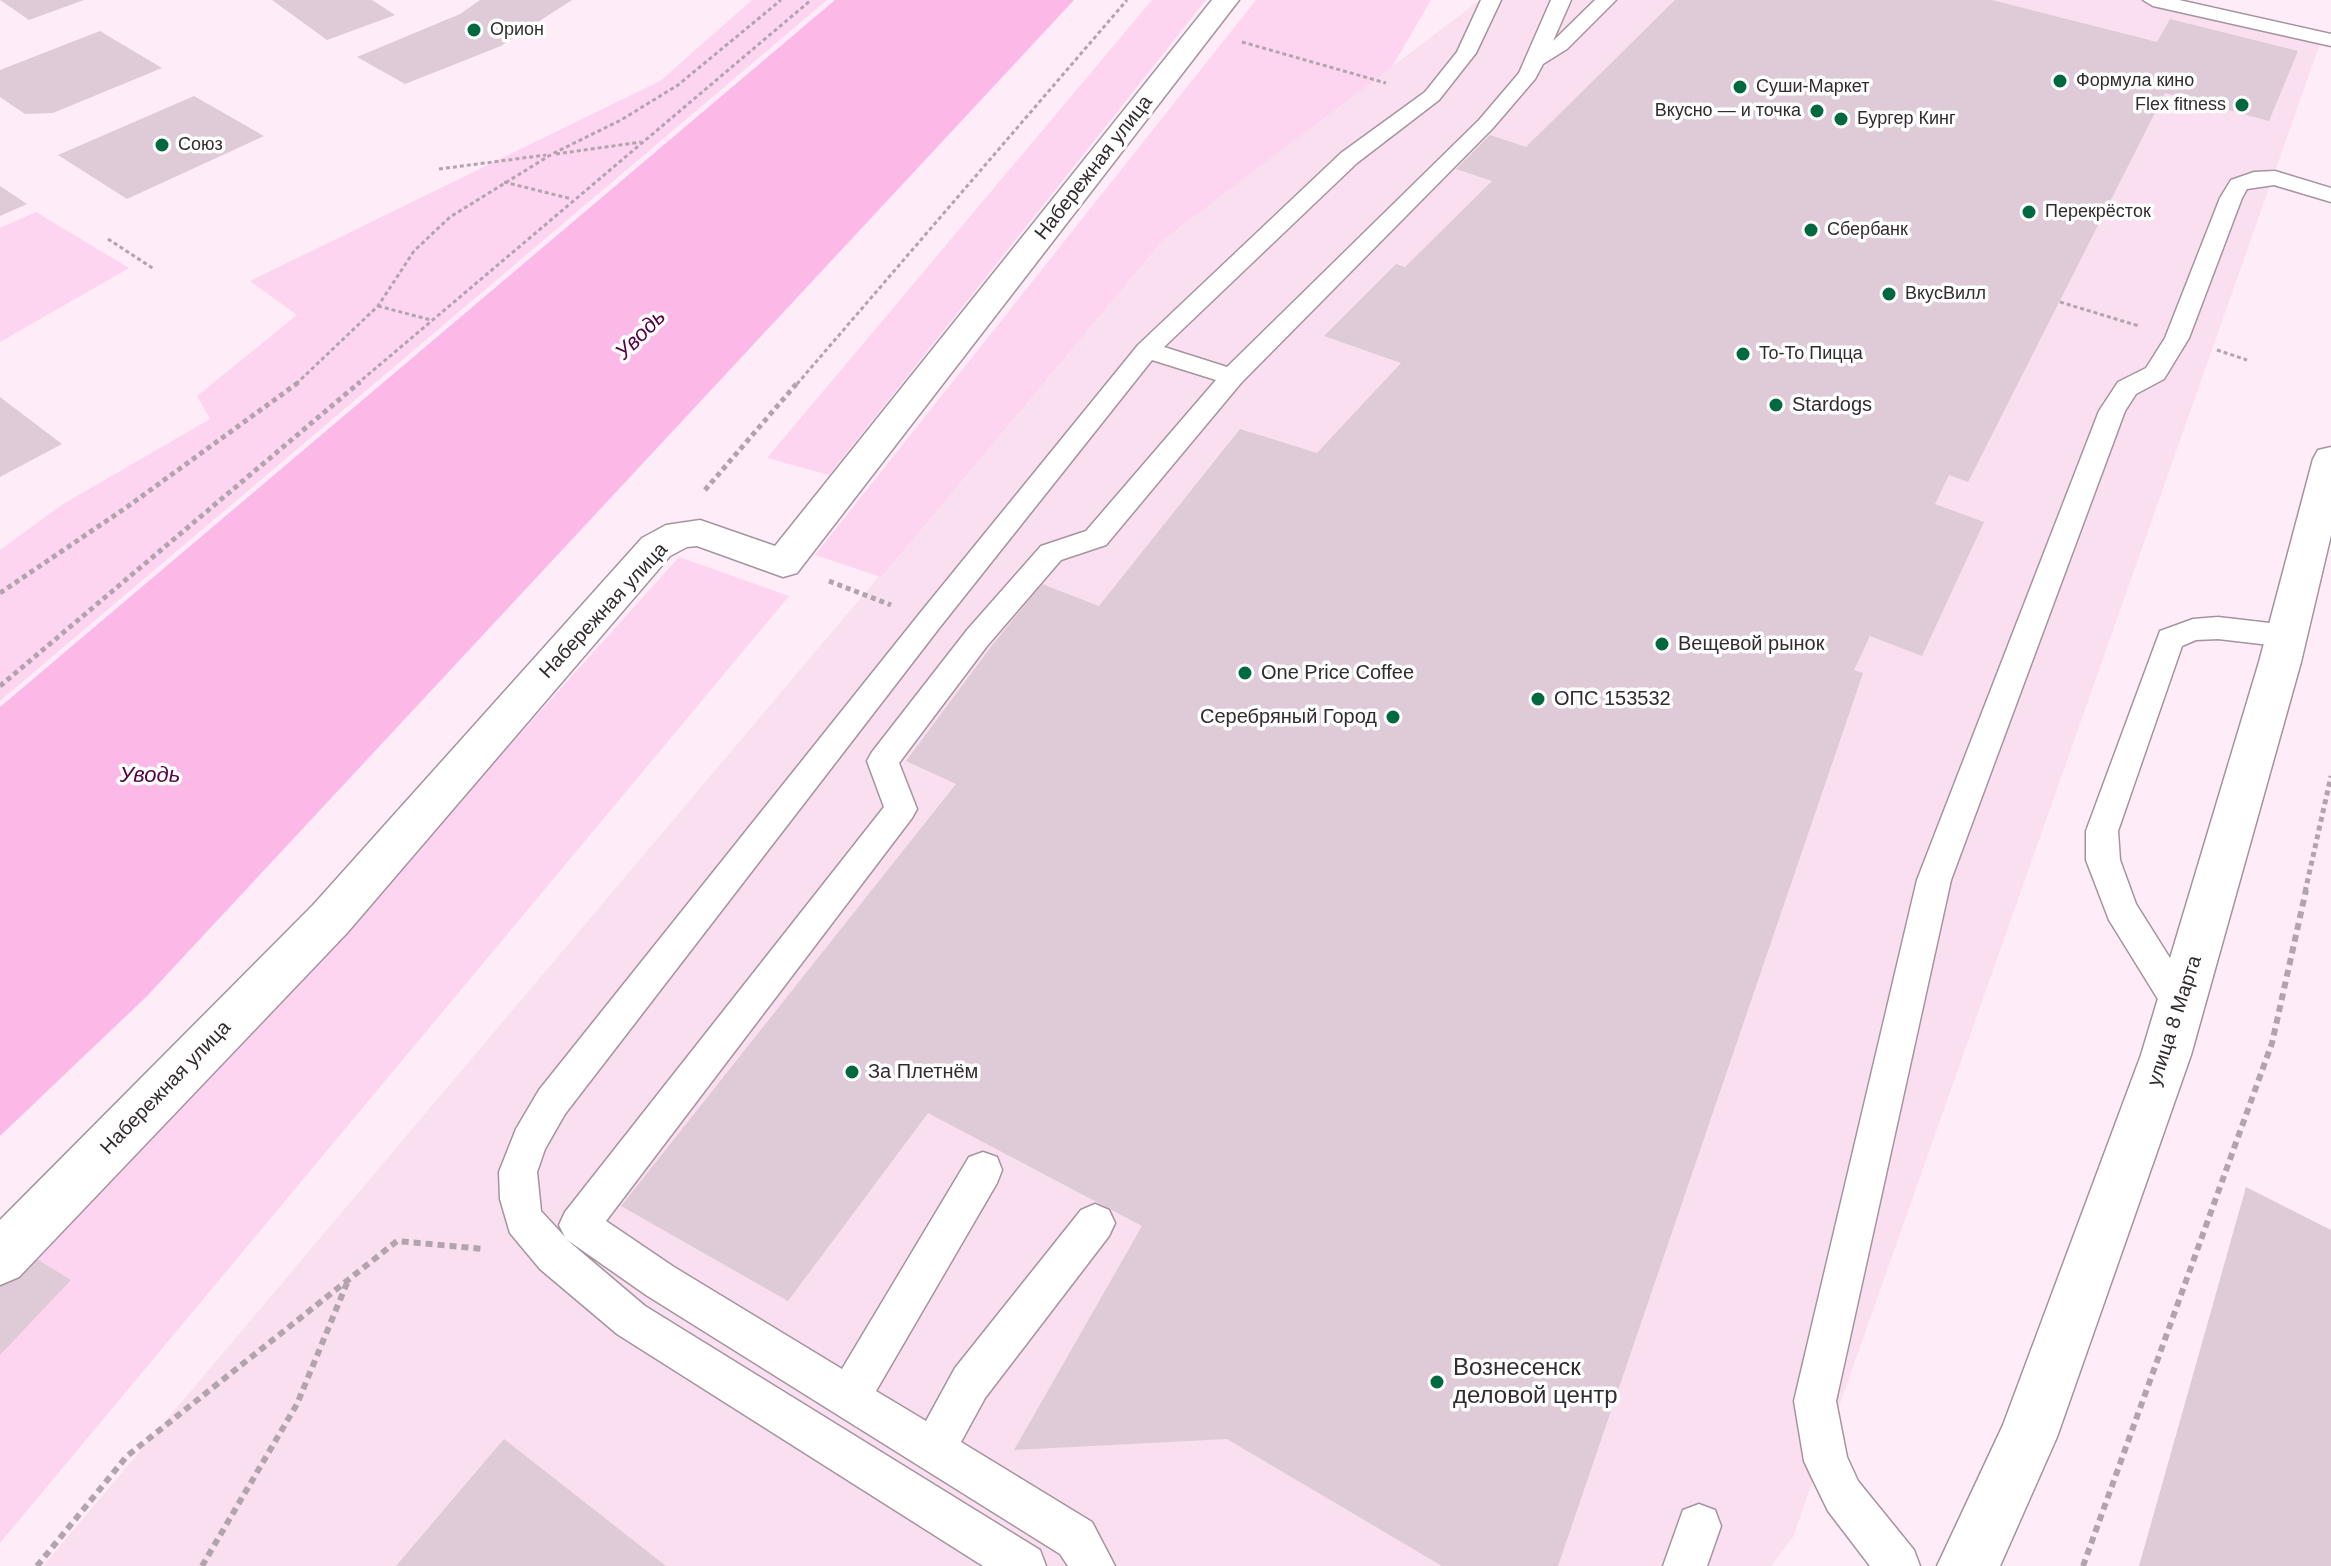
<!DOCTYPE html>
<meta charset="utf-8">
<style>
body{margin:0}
canvas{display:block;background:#feecf8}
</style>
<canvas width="2331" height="1566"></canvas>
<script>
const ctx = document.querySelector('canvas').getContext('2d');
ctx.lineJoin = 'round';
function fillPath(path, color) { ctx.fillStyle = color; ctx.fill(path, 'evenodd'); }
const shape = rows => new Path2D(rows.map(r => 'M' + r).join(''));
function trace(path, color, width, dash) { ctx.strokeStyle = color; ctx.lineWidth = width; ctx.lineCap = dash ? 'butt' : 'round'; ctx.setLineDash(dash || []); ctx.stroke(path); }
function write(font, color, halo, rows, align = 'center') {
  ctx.font = font + ' Helvetica,sans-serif'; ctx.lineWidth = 7; ctx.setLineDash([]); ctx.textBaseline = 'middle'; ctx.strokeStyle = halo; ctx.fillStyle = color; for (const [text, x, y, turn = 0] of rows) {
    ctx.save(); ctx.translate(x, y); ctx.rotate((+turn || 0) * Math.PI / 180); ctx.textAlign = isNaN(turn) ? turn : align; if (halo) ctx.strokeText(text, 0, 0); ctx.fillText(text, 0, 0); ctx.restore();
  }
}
const built = shape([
 [1480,0,2165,0,2322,38,1793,1537,1771,1566,43,1566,1163,240]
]);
const green = shape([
 [752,0,827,0,0,701,0,550,63,504,210,419,197,396,297,315,250,281,660,81],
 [1152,0,1206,0,829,475,767,458],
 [1256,0,1431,0,1392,67,1163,240,881,577,815,555],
 [36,212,129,268,0,342,0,228],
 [679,557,789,596,0,1543,0,1289,339,935]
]);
const water = shape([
 [835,0,1074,0,146,997,0,1136,0,707]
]);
const building = shape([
 [0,0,84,0,29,20],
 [272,0,372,0,395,15,327,40],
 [480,0,572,0,501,46,405,84,357,57,460,14],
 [1675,0,1992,0,2157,42,2170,19,2298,51,2269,121,2165,93,1968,482,1949,475,1935,504,1984,522,1922,656,1870,636,1854,670,1863,673,1558,1566,1442,1566,1227,1439,1014,1450,1142,1226,928,1113,788,1301,621,1206,956,784,906,761,993,644,1042,584,1099,606,1240,429,1317,453,1401,363,1324,336,1396,264,1405,267,1492,181,1456,169,1490,135,1526,147],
 [100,31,162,68,53,113,25,114,0,97,0,70],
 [194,96,264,136,127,199,58,155],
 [0,186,27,204,0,216],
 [0,397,62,444,0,477],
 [2246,1187,2331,1230,2331,1566,2139,1566],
 [22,1250,71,1280,0,1355,0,1273],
 [504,1439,666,1566,396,1566]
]);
const pathFar2 = shape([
 [1242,42,1386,83],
 [556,154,641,142],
 [439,169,546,155],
 [504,182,572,199],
 [108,239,154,269],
 [2060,302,2139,326],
 [378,306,431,320],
 [2217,350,2247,360],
 [296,384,378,306,414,251,450,217,552,154,621,120,678,85,781,0],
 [357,384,811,0],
 [797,384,1127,0]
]);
const pathFar1 = shape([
 [705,490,798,382],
 [829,581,891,605],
 [0,593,127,507,299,382],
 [0,686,360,382],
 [2305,892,2331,776]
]);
const path = shape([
 [37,1566,127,1456,397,1241,484,1249],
 [202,1566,297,1404,347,1283],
 [2083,1566,2272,1043,2306,890]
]);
const lane = shape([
 [1481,0,1501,0,1476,53,1439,100,1357,163,1164,347,1227,367,1479,120,1519,73,1551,0,1571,0,1553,41,1595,0,1616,0,1567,49,1543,64,1535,79,1493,128,1241,383,1106,545,1061,560,987,646,899,763,917,809,912,818,606,1221,674,1267,842,1369,969,1157,983,1152,997,1157,1002,1170,997,1183,876,1391,926,1421,955,1368,1081,1210,1095,1204,1109,1210,1115,1223,1109,1236,985,1398,961,1442,1092,1522,1115,1566,1068,1566,1060,1554,646,1295,566,1239,645,1306,1040,1550,1046,1566,983,1566,617,1334,540,1269,510,1233,500,1199,499,1172,516,1129,539,1090,920,613,1138,345,1341,153,1425,92,1457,52,1481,0],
 [1152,360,1216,380,1086,531,1041,546,967,630,872,752,867,761,884,807,565,1212,559,1225,565,1237,541,1211,537,1172,545,1149,565,1114,940,627,1152,360],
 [2143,0,2179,0,2331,34,2331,46,2153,6,2143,0],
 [2275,171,2331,188,2331,202,2274,185,2247,189,2242,198,2189,338,2164,379,2136,394,2125,411,1951,880,1836,1401,1847,1457,1858,1481,1914,1550,1920,1566,1870,1566,1828,1511,1811,1476,1804,1461,1794,1401,1917,880,2099,411,2118,382,2146,368,2165,338,2220,198,2231,180,2254,172,2275,171],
 [2218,617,2287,625,2297,628,2302,636,2297,644,2287,647,2218,639,2196,640,2182,646,2118,831,2120,860,2136,904,2200,1006,2195,1017,2182,1022,2169,1017,2109,920,2086,860,2086,831,2160,631,2193,619,2218,617],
 [1699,1504,1715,1510,1721,1526,1707,1566,1663,1566,1683,1510,1699,1504]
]);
const street = shape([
 [1212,0,1239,0,797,573,783,577,697,546,687,547,670,556,347,933,19,1277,0,1285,0,1220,313,905,642,538,666,525,700,520,775,546,1212,0]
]);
const secondary = shape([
 [2331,447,2331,535,2301,662,2191,1055,2057,1437,2000,1566,1937,1566,2003,1425,2141,1055,2259,662,2313,459,2318,450,2331,447]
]);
const markers = [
 [474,30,8,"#00693f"],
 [2060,81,8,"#00693f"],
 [1740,87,8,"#00693f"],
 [2242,105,8,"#00693f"],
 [1817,111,8,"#00693f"],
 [1841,119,8,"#00693f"],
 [162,145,8,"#00693f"],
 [2029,212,8,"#00693f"],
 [1811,230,8,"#00693f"],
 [1889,294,8,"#00693f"],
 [1743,354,8,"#00693f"],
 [1776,405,8,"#00693f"],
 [1662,644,8,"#00693f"],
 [1245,673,8,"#00693f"],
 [1538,699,8,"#00693f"],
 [1393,717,8,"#00693f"],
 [852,1072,8,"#00693f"],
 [1437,1382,8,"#00693f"]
];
const farPoinames = [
 ["Орион",490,30],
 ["Формула кино",2076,81],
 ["Суши-Маркет",1756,87],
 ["Flex fitness",2226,105,"right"],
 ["Вкусно — и точка",1801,111,"right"],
 ["Бургер Кинг",1857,119],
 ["Союз",178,145],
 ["Перекрёсток",2045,212],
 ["Сбербанк",1827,230],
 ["ВкусВилл",1905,294],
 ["То-То Пицца",1759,354]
];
const streetNames = [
 ["Набережная улица",1094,168,-52],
 ["Набережная улица",604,611,-47],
 ["улица 8 Марта",2175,1021,-72],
 ["Набережная улица",166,1088,-46]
];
const poiNames = [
 ["Stardogs",1792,405],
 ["Вещевой рынок",1678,644],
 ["One Price Coffee",1261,673],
 ["ОПС 153532",1554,699],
 ["Серебряный Город",1377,717,"right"],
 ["За Плетнём",868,1072]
];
const waterNames = [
 ["Уводь",641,335,-45],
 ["Уводь",150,776]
];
const nearPoinames = [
 ["Вознесенск",1453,1368],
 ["деловой центр",1453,1396]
];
fillPath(built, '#f9dff0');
fillPath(green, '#fed5f1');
fillPath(water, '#fcb8e7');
fillPath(building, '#decbd7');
trace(lane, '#a5949f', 3);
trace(street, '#a5949f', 3);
trace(secondary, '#a5949f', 3);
trace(pathFar2, '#b2a4ae', 3, [4, 3]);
trace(pathFar1, '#b2a4ae', 5, [5, 4]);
trace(path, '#b2a4ae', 6, [7, 5]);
fillPath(lane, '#fff');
fillPath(street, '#fff');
fillPath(secondary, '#fff');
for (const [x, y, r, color] of markers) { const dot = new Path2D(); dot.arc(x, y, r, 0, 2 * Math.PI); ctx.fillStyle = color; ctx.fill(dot); trace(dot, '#fff', 3); }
write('18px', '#322b30', '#fff', farPoinames, 'left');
write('20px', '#322b30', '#fff', streetNames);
write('20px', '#322b30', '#fff', poiNames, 'left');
write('italic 22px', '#540445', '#fff', waterNames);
write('24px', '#322b30', '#fff', nearPoinames, 'left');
</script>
